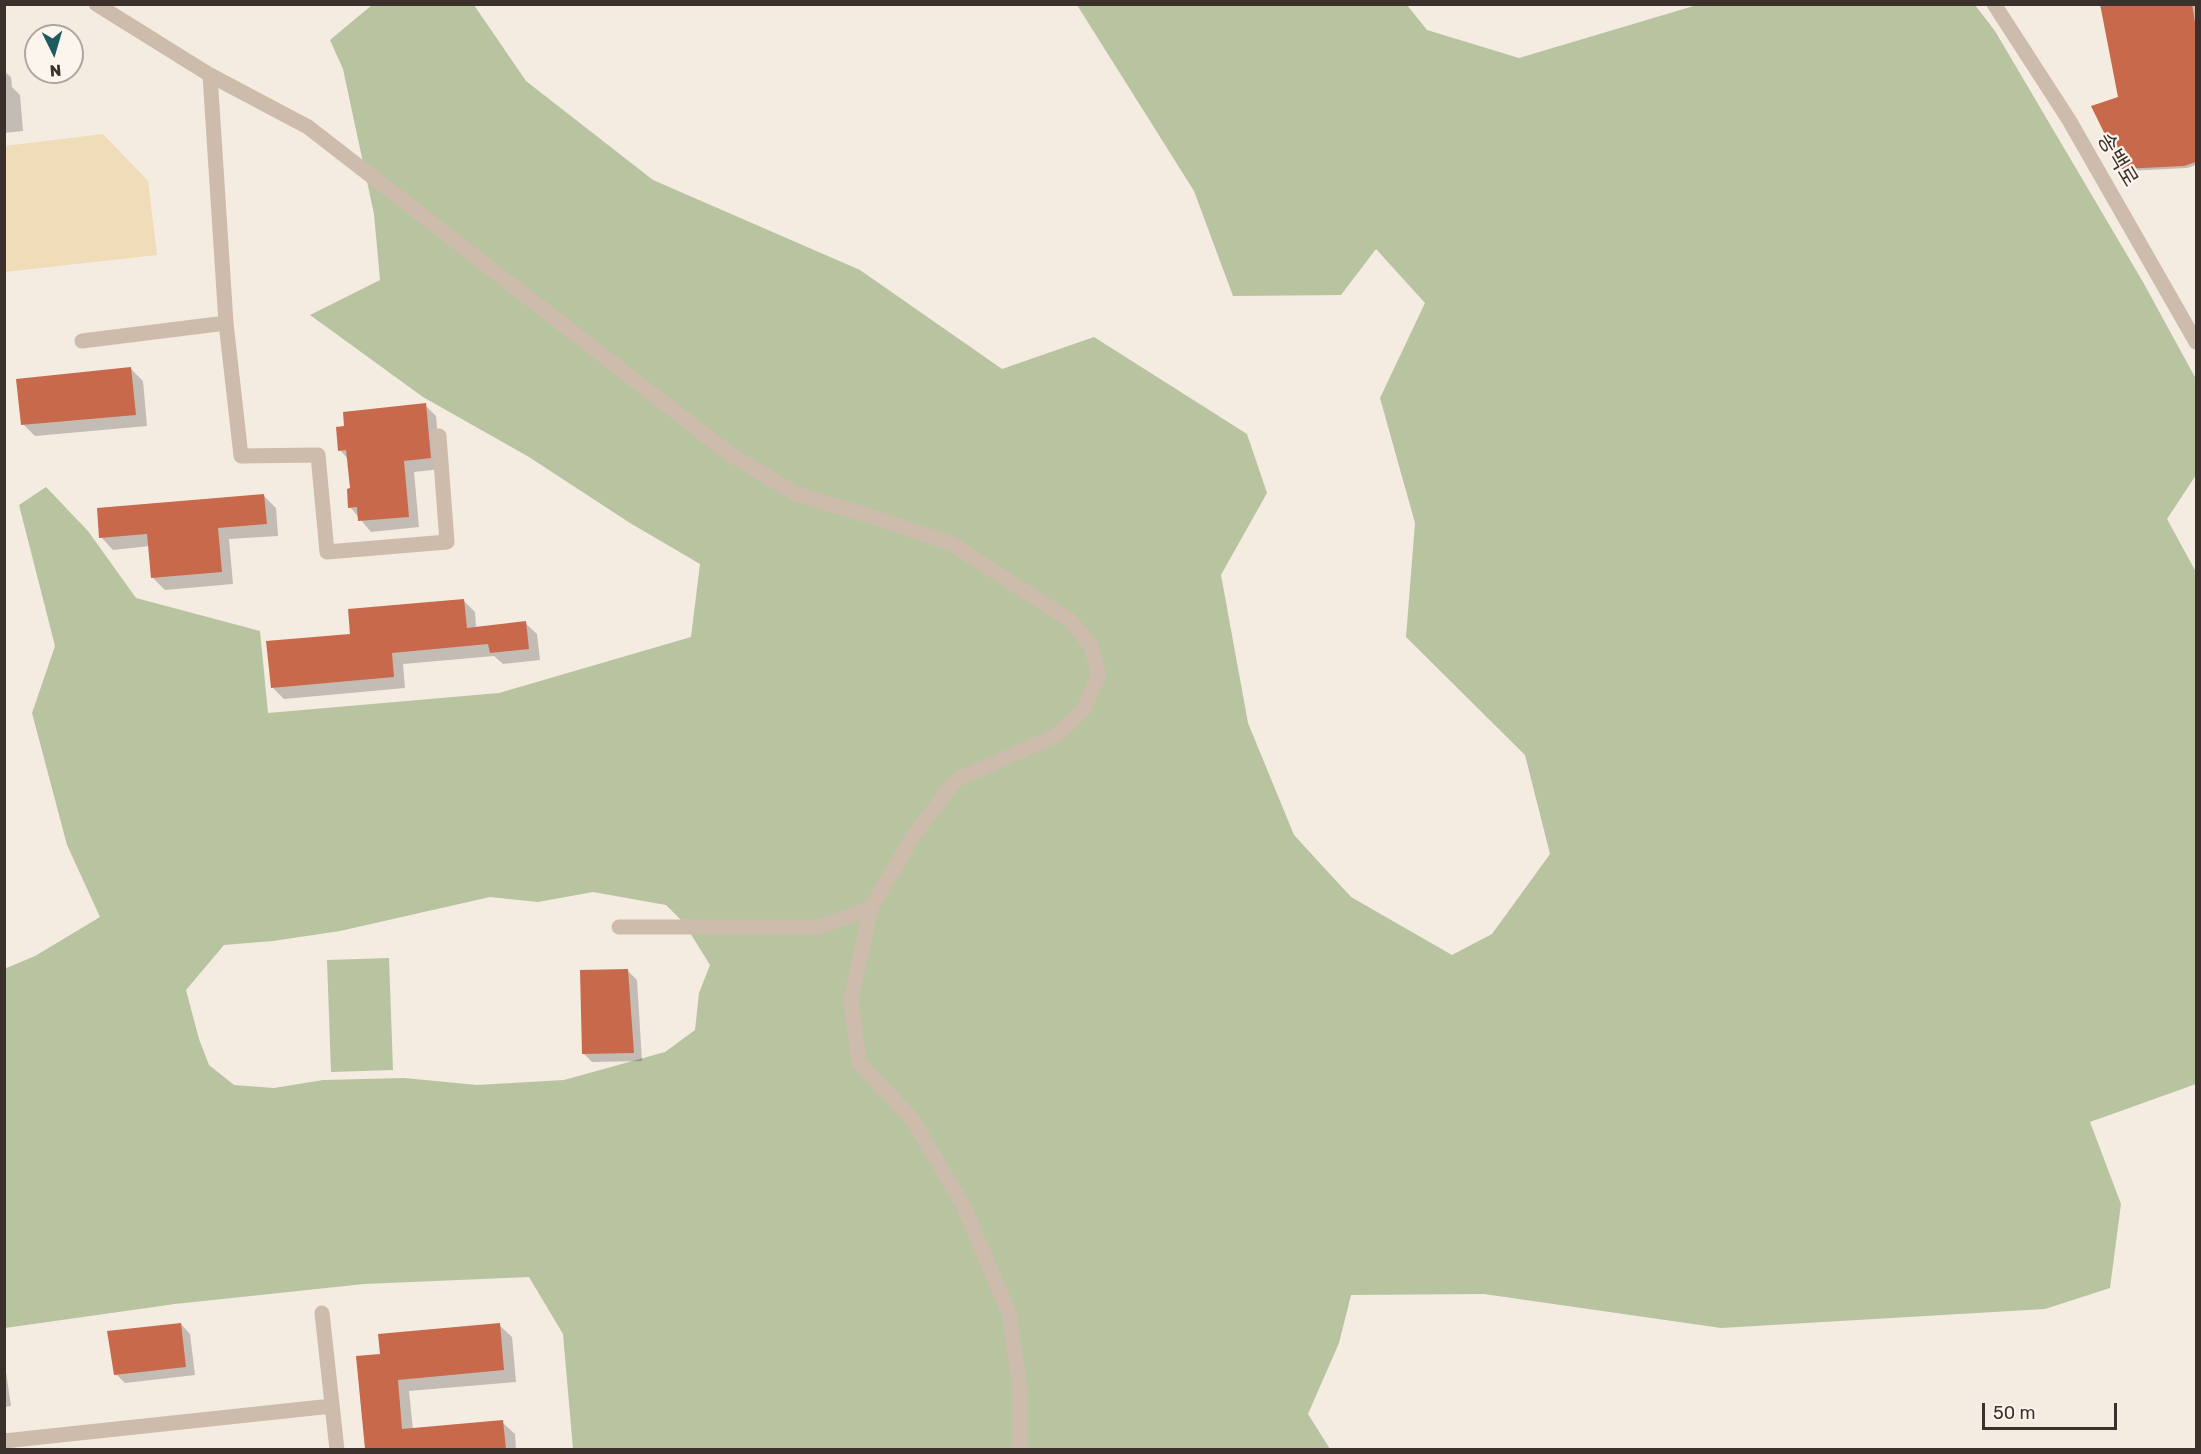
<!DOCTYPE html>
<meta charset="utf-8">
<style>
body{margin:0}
#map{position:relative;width:2201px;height:1454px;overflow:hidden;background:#f4ebe1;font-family:Rubik,sans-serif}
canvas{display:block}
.frame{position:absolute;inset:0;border:6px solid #3b302b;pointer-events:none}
.north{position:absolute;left:24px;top:24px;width:60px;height:60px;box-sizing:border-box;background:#fbf5ee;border:2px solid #aea6a0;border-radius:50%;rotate:175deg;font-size:16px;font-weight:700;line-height:24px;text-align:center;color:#3b302b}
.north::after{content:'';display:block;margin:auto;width:21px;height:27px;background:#1f5a5e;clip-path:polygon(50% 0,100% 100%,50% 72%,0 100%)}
.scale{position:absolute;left:1982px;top:1403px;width:135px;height:27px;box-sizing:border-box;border:3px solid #3b302b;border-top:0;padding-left:8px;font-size:18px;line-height:21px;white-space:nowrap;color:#3b302b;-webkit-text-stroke:4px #fbf5ee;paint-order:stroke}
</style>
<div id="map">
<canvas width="2201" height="1454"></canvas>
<div class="frame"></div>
<div class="north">N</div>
<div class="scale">50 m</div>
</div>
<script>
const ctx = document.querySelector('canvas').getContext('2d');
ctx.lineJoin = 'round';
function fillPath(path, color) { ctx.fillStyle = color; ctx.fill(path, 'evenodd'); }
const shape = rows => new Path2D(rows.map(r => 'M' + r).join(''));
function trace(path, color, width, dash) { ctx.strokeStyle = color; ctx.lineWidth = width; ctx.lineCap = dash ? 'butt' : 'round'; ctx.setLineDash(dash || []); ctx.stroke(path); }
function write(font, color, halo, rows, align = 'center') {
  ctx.font = font + ' Rubik,"Noto Sans KR",sans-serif'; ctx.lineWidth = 4.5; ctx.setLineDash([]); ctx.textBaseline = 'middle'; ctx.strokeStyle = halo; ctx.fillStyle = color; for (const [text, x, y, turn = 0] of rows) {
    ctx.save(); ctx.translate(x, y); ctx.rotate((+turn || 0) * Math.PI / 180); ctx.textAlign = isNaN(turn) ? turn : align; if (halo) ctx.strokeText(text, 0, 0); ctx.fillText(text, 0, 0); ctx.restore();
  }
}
const green = shape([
 [372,5,474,5,526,81,653,180,860,270,1002,369,1094,337,1247,434,1267,493,1221,575,1248,723,1294,835,1351,897,1452,955,1492,934,1550,854,1525,755,1406,637,1415,523,1380,398,1425,303,1376,249,1341,295,1233,296,1194,191,1077,5,1407,5,1427,30,1519,58,1697,5,1975,5,1995,31,2143,282,2196,379,2196,475,2167,519,2196,572,2196,1084,2090,1122,2121,1204,2110,1288,2045,1309,1721,1328,1484,1294,1351,1295,1339,1343,1308,1414,1330,1449,573,1449,563,1334,529,1277,364,1284,175,1304,5,1328,4,969,35,956,100,917,67,845,32,713,55,646,19,505,46,487,88,531,136,598,260,631,268,713,499,693,691,637,700,564,630,523,529,457,423,397,310,315,380,280,374,214,343,69,330,40],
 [593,892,666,905,684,923,710,965,699,993,695,1030,665,1052,564,1080,477,1085,404,1078,323,1080,274,1088,234,1085,209,1065,199,1039,186,990,224,945,273,941,340,931,490,897,538,902],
 [389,958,393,1070,331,1072,327,960]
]);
const sand = shape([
 [103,134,148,181,157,255,5,272,5,146]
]);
const shadow = shape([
 [2101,4,2196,4,2196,165,2187,168,2126,171,2124,168,2120,98],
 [4,71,11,77,12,87,20,95,23,131,4,133],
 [131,369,143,381,147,426,35,436,23,424],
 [425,405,436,416,441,469,414,472,419,527,371,532,350,507,352,490,348,459,340,450],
 [264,496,276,508,278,536,229,539,233,584,165,590,153,578,150,546,113,550,101,537],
 [463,600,475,612,476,628,525,623,537,634,540,660,503,664,494,656,403,664,405,688,284,699,272,687],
 [628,971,637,980,642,1061,592,1062,583,1053],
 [181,1324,190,1334,195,1375,125,1383,116,1374],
 [499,1325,512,1337,516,1382,409,1391,413,1430,502,1422,515,1434,516,1450,366,1450,358,1357,381,1355],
 [4,1358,11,1406,4,1407]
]);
const building = shape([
 [2100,4,2192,4,2196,29,2196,162,2184,166,2122,169,2091,106,2118,97],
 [131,367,136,415,21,425,16,379],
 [426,403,431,458,404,461,409,517,358,521,357,507,348,508,347,489,350,488,346,450,338,451,336,427,344,426,343,412],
 [264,494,267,524,218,528,222,572,151,578,147,534,99,538,97,508],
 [464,599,467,628,526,621,529,649,490,653,488,644,392,653,394,677,271,688,266,641,350,634,348,609],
 [628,969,634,1053,582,1054,580,970],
 [181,1323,186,1367,114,1375,107,1331],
 [500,1323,504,1370,398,1380,402,1429,503,1420,506,1449,365,1449,356,1356,380,1354,378,1334]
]);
const minor = shape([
 [96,4,210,75],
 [1994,4,2069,120,2196,342],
 [226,323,241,456,318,455,327,552,447,542,439,436],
 [82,341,226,323,210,75,308,127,731,455,796,494,876,518,952,544,1071,621,1091,646,1099,675,1083,710,1057,735,956,780,915,833,871,908],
 [619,927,818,927,871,908,851,999,859,1063,913,1120,964,1207,1009,1313,1020,1388,1020,1450],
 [322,1313,337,1450],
 [4,1441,332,1406]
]);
const streetNames = [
 ["송백로",2117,160,59]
];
fillPath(green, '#b8c4a0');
fillPath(sand, '#efdcb8');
fillPath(shadow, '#0003');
fillPath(building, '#c8694b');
trace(minor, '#cdbbac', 15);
write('21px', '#3b302b', '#fbf5ee', streetNames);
</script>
